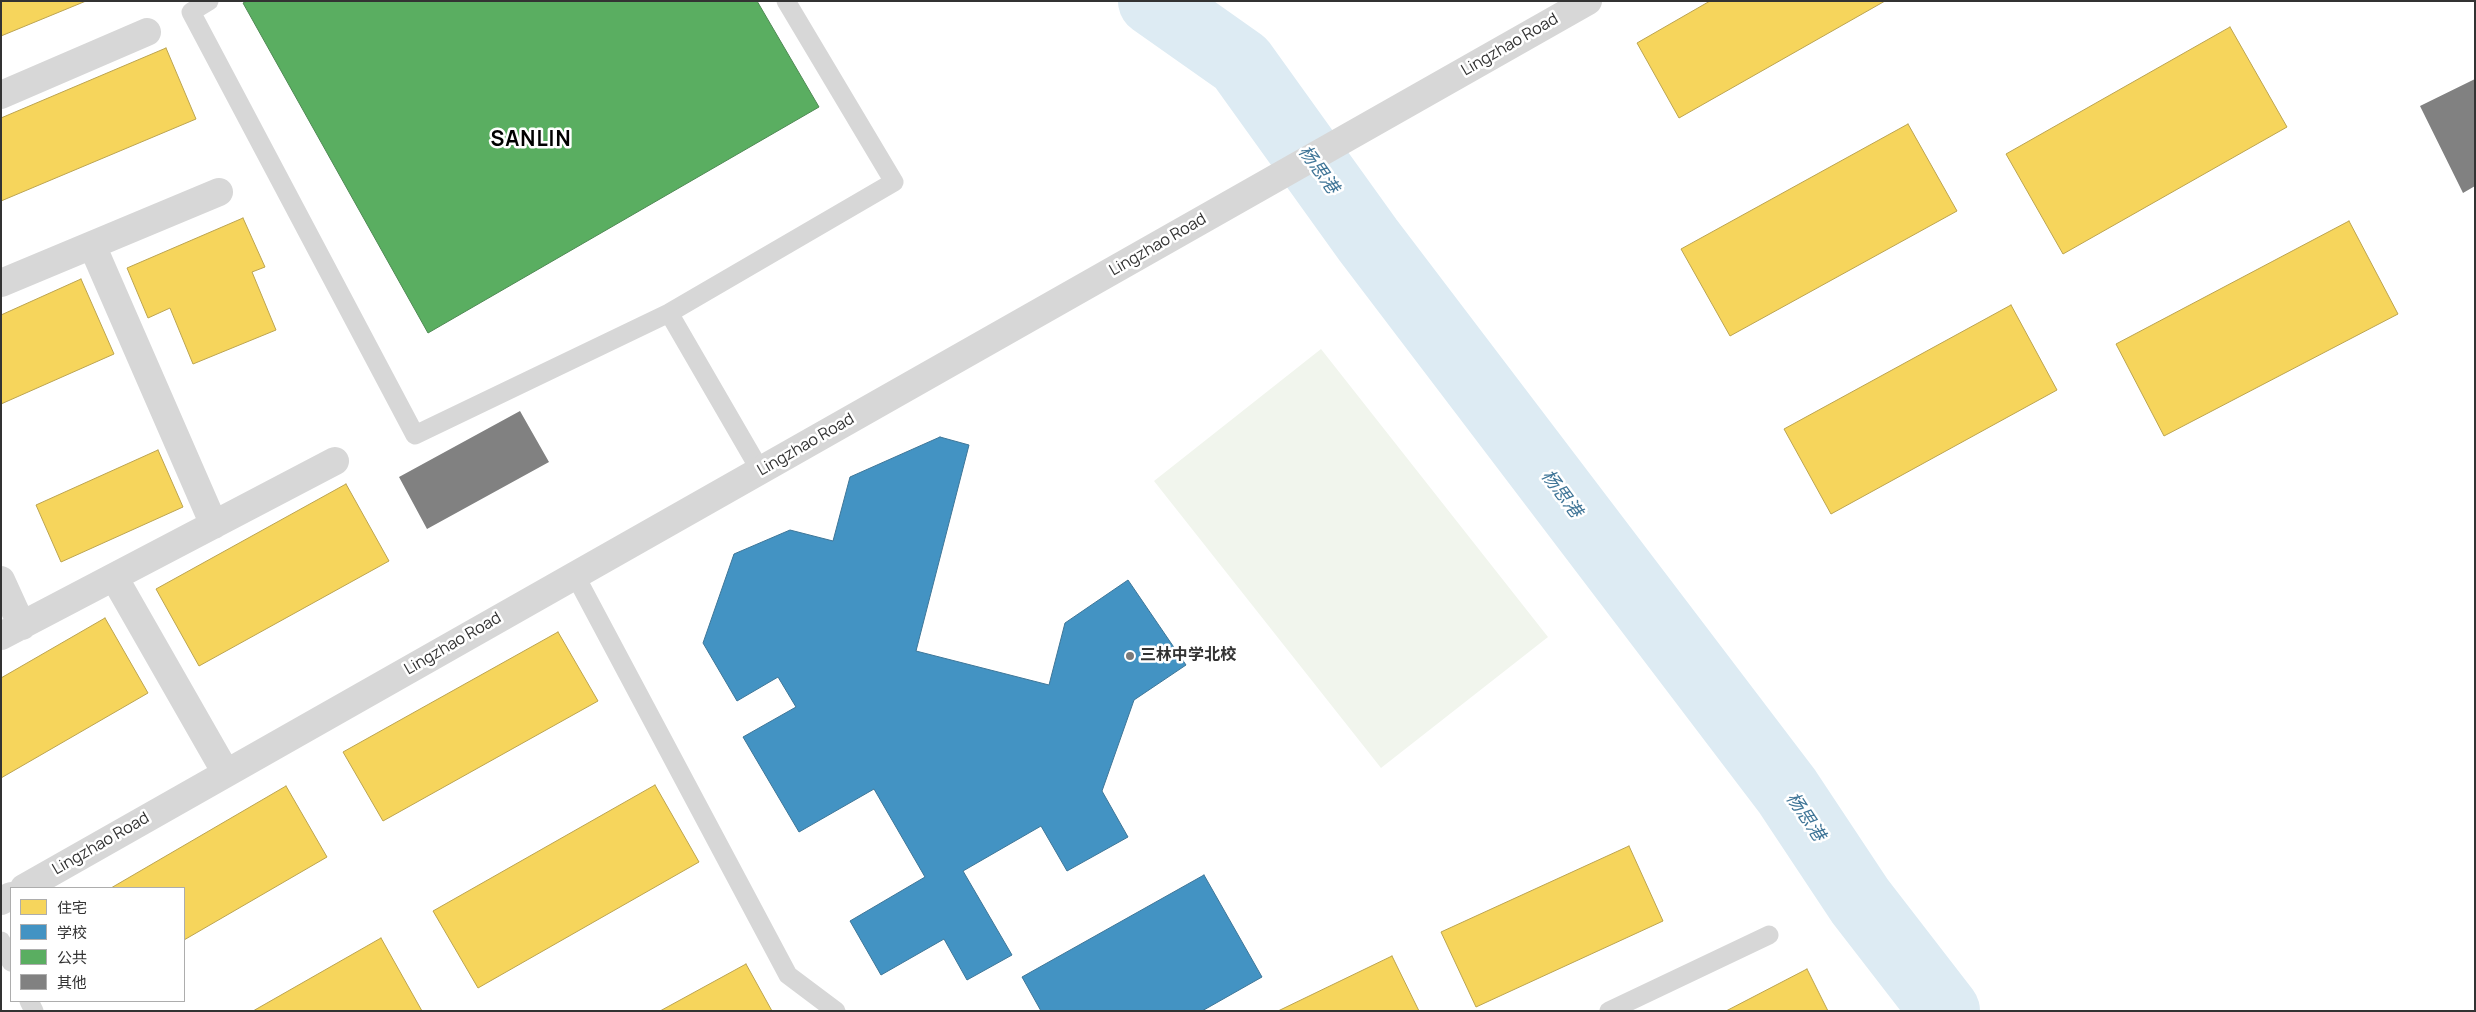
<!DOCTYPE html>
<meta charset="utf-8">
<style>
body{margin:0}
#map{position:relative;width:2476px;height:1012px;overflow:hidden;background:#fff;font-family:Manrope,"Noto Sans SC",sans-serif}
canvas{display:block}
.frame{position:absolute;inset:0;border:2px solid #333;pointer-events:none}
.legend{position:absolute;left:10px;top:887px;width:175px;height:115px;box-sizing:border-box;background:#fff;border:1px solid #adadad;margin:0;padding:6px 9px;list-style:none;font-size:15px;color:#333}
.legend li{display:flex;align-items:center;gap:10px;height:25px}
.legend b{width:25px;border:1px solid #adadad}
</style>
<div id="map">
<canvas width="2476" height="1012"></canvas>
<div class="frame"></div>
<ul class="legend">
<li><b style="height:14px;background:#f6d55c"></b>住宅</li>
<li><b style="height:14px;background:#4393c3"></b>学校</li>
<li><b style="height:14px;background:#5aae61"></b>公共</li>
<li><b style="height:14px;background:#818181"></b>其他</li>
</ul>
</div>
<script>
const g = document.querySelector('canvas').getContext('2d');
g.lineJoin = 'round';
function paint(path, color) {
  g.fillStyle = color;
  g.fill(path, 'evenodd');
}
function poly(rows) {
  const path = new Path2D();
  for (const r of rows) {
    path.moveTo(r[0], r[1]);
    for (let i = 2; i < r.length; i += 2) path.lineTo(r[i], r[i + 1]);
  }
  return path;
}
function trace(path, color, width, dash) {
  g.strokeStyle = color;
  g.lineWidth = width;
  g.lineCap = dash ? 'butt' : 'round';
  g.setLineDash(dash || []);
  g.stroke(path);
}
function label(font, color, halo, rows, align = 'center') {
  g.font = font + ' Manrope,"Noto Sans SC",sans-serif';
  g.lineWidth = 5;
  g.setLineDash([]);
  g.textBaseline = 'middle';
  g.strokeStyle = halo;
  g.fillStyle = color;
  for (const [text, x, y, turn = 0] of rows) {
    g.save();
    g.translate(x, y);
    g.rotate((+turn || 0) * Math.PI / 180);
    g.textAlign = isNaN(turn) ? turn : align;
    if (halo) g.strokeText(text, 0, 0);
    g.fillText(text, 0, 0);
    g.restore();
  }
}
paint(poly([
 [1321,349,1548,637,1381,768,1154,481]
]), '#f1f5ed');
const homes = poly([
 [1,1,86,1,1,36,1,1],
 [1710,1,1885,1,1679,118,1637,43,1710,1],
 [2230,27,2287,127,2063,254,2006,154,2230,27],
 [166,48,196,119,1,201,1,118,166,48],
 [1908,124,1957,211,1730,336,1681,249,1908,124],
 [243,218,265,267,252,272,276,330,193,364,170,308,148,318,127,268,243,218],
 [2349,221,2398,314,2164,436,2116,344,2349,221],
 [81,279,114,354,1,404,1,315,81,279],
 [2011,305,2057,390,1831,514,1784,429,2011,305],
 [158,450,183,507,61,562,36,505,158,450],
 [346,484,389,561,199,666,156,589,346,484],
 [105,618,148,693,1,778,1,678,105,618],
 [558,632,598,701,383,821,343,752,558,632],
 [655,785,699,862,478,988,433,911,655,785],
 [286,786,327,857,184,940,184,888,111,888,286,786],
 [1629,846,1663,921,1476,1007,1441,932,1629,846],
 [381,938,422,1011,253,1011,381,938],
 [1392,956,1419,1011,1278,1011,1392,956],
 [746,964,772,1011,660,1011,746,964],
 [1807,969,1828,1011,1726,1011,1807,969]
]);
paint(homes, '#f6d55c');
trace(homes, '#bca450', 1);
const schools = poly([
 [940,437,969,445,916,651,1049,685,1065,623,1128,580,1186,665,1134,700,1102,791,1128,837,1067,871,1041,826,963,871,1012,955,967,980,944,939,881,975,850,921,925,877,874,789,799,832,743,737,796,707,778,677,737,701,703,643,734,554,790,530,833,541,850,477,940,437],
 [1204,875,1262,977,1202,1011,1041,1011,1022,977,1204,875]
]);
paint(schools, '#4393c3');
trace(schools, '#3e7698', 1);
const public = poly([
 [247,1,757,1,819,107,428,333,243,3,247,1]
]);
paint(public, '#5aae61');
trace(public, '#4e8953', 1);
trace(poly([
 [1153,1,1241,63,1368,240,1787,791,1860,901,1945,1011]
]), '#ddebf3', 70);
paint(poly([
 [2475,79,2475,186,2463,193,2420,106],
 [520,411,549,462,427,529,399,477]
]), '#818181');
trace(poly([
 [209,1,191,12,415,435,669,313,894,182,786,1],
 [669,313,760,470],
 [575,575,788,975,836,1011],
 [1,941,11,962],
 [29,1001,34,1011],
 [1609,1011,1769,935]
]), '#d7d7d7', 19);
trace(poly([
 [1,95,147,32],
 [92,245,214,525],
 [1,283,219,192],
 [114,577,226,773],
 [1,580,22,626],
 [1,636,335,461],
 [24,888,1588,1],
 [1,901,11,896]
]), '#d7d7d7', 28);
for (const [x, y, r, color] of [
 [1130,656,5,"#7a7a7a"]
]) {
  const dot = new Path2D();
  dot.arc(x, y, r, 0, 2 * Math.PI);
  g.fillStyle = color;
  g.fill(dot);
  trace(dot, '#fff', 2);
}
label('16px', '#333', '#fff', [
 ["Lingzhao Road",1510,45,-30],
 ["Lingzhao Road",1158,245,-30],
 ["Lingzhao Road",806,445,-30],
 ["Lingzhao Road",453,644,-30],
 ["Lingzhao Road",101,844,-30]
]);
label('bold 16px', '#333', '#fff', [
 ["三林中学北校",1140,656]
], 'left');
label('italic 18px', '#3f7597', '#fff', [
 ["杨思港",1318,170,54],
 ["杨思港",1561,494,53],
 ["杨思港",1805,817,56]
]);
g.letterSpacing = '1px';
label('bold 21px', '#000', '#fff', [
 ["SANLIN",531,140]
]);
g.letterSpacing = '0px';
</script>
